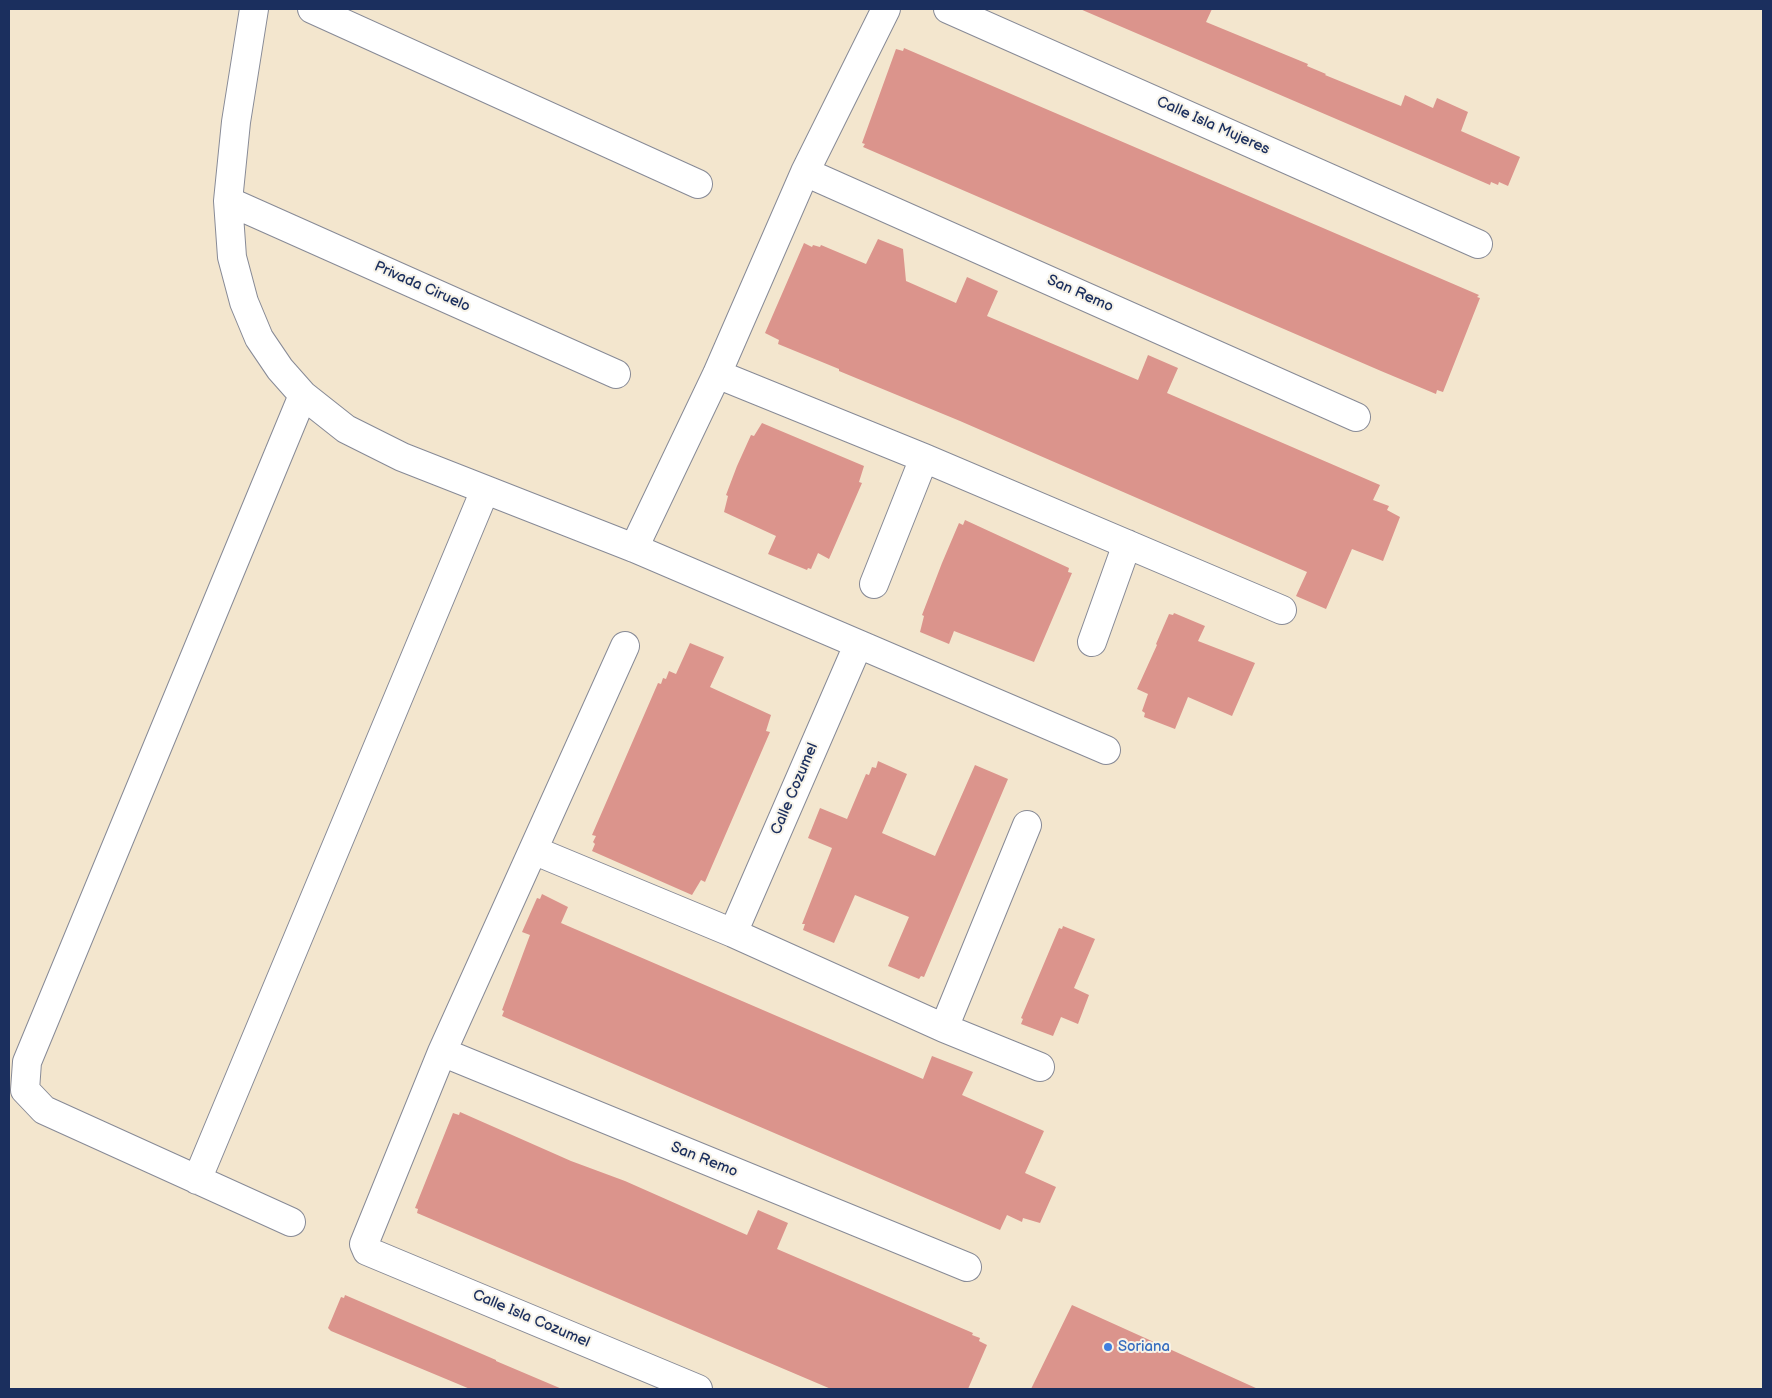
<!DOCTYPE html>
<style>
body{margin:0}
#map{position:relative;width:1772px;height:1398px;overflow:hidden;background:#f3e6ce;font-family:"Balsamiq Sans",sans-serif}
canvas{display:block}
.frame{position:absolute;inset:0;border:10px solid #1b2f5e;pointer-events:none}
</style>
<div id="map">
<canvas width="1772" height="1398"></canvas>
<div class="frame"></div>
</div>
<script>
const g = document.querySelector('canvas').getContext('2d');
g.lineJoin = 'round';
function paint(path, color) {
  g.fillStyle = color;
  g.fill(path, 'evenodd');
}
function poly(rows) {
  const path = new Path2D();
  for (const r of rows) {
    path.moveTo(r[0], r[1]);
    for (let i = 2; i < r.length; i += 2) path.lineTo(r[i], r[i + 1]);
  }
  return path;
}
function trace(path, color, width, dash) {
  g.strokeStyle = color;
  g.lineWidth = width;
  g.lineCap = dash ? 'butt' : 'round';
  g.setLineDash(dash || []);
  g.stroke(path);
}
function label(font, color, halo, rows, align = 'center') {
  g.font = font + ' "Balsamiq Sans",sans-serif';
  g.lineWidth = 4;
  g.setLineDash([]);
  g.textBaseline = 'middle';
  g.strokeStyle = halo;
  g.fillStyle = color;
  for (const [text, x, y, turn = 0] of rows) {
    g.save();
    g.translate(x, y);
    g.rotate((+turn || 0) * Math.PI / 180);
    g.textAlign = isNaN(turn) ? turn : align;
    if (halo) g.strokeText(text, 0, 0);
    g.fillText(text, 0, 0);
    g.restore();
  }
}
paint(poly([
 [1080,9,1212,9,1206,22,1308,64,1307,66,1326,74,1325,75,1369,93,1401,106,1405,95,1433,108,1437,98,1468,112,1461,131,1520,157,1508,186,1499,182,1498,185,1491,182,1490,185],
 [904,48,1479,295,1477,297,1480,298,1443,392,1437,390,1436,394,1381,371,863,147,865,144,862,143,896,49,903,51],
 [878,239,903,249,906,281,956,303,967,277,998,291,987,316,1138,380,1148,355,1178,368,1167,393,1380,485,1373,500,1389,506,1387,510,1400,517,1383,561,1352,549,1326,609,1296,596,1307,572,960,421,839,371,839,369,778,344,779,340,765,333,804,243,812,247,813,245,820,247,821,245,866,264],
 [762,423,864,466,859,482,862,483,829,559,818,553,811,569,808,568,807,570,768,554,776,536,724,512,728,496,726,495,737,466,751,435,754,436],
 [965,520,1069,568,1068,572,1072,573,1034,662,954,631,949,644,920,632,924,616,922,615,942,563,959,523,963,525],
 [1174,613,1205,626,1198,641,1255,663,1232,716,1188,697,1175,729,1144,717,1145,713,1142,711,1148,694,1137,689,1157,645,1156,644,1169,614,1173,615],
 [690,643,724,657,710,687,771,715,766,731,770,732,705,882,701,880,692,895,592,851,595,844,593,842,596,836,592,835,658,683,661,684,663,678,666,679,669,671,676,674],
 [878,761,907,774,882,833,935,856,975,765,1008,779,924,977,921,976,919,979,888,966,909,917,855,895,834,943,803,930,805,924,802,924,832,848,808,838,820,808,847,819,866,774,869,775,872,767,876,768],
 [542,894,568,907,561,923,923,1079,932,1056,973,1072,962,1095,1044,1131,1025,1173,1056,1187,1040,1223,1023,1218,1022,1222,1007,1215,1000,1230,502,1016,504,1011,502,1010,530,935,522,932,537,898,540,899],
 [1063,926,1095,939,1074,988,1089,995,1078,1024,1061,1017,1053,1036,1021,1024,1023,1019,1021,1018,1059,928,1062,929],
 [460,1112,571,1161,625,1181,747,1235,758,1210,788,1223,777,1249,973,1333,972,1335,980,1338,979,1341,987,1345,968,1389,831,1389,417,1213,418,1209,415,1208,453,1113,459,1115],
 [345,1295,496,1360,496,1361,562,1389,470,1389,331,1331,328,1328,341,1297,344,1298],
 [1072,1305,1258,1389,1031,1389]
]), '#db948c');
const street = poly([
 [254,9,236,122,228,201,232,257,244,302,259,338,280,369,303,395,346,429,402,457,634,548,1106,750],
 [312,9,698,184],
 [948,9,1478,244],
 [805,172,1356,417],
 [228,201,616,374],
 [717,374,924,458,1282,610],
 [634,548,717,374,805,172,886,9],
 [874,584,924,458],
 [1092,642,1127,544],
 [625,646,442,1052,364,1244,367,1251,698,1389],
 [533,850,733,933,944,1028,1040,1067],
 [733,933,858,645],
 [944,1028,1027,825],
 [442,1052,967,1267],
 [197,1180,485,490],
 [291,1222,44,1110,25,1090,27,1062,303,395]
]);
trace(street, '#878a96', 30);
trace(street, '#fff', 28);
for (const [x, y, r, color] of [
 [1108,1347,5,"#3f7fe0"]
]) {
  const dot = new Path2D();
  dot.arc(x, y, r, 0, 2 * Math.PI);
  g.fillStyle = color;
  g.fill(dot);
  trace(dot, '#f7f3e8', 2);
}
label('15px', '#1b2f5e', '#f7f3e8', [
 ["Calle Isla Mujeres",1213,126,24],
 ["Privada Ciruelo",422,287,24],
 ["San Remo",1080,294,24],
 ["Calle Cozumel",795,789,-67],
 ["San Remo",704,1160,22],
 ["Calle Isla Cozumel",531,1319,23]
]);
label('15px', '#366cbe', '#f7f3e8', [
 ["Soriana",1118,1347]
], 'left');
</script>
